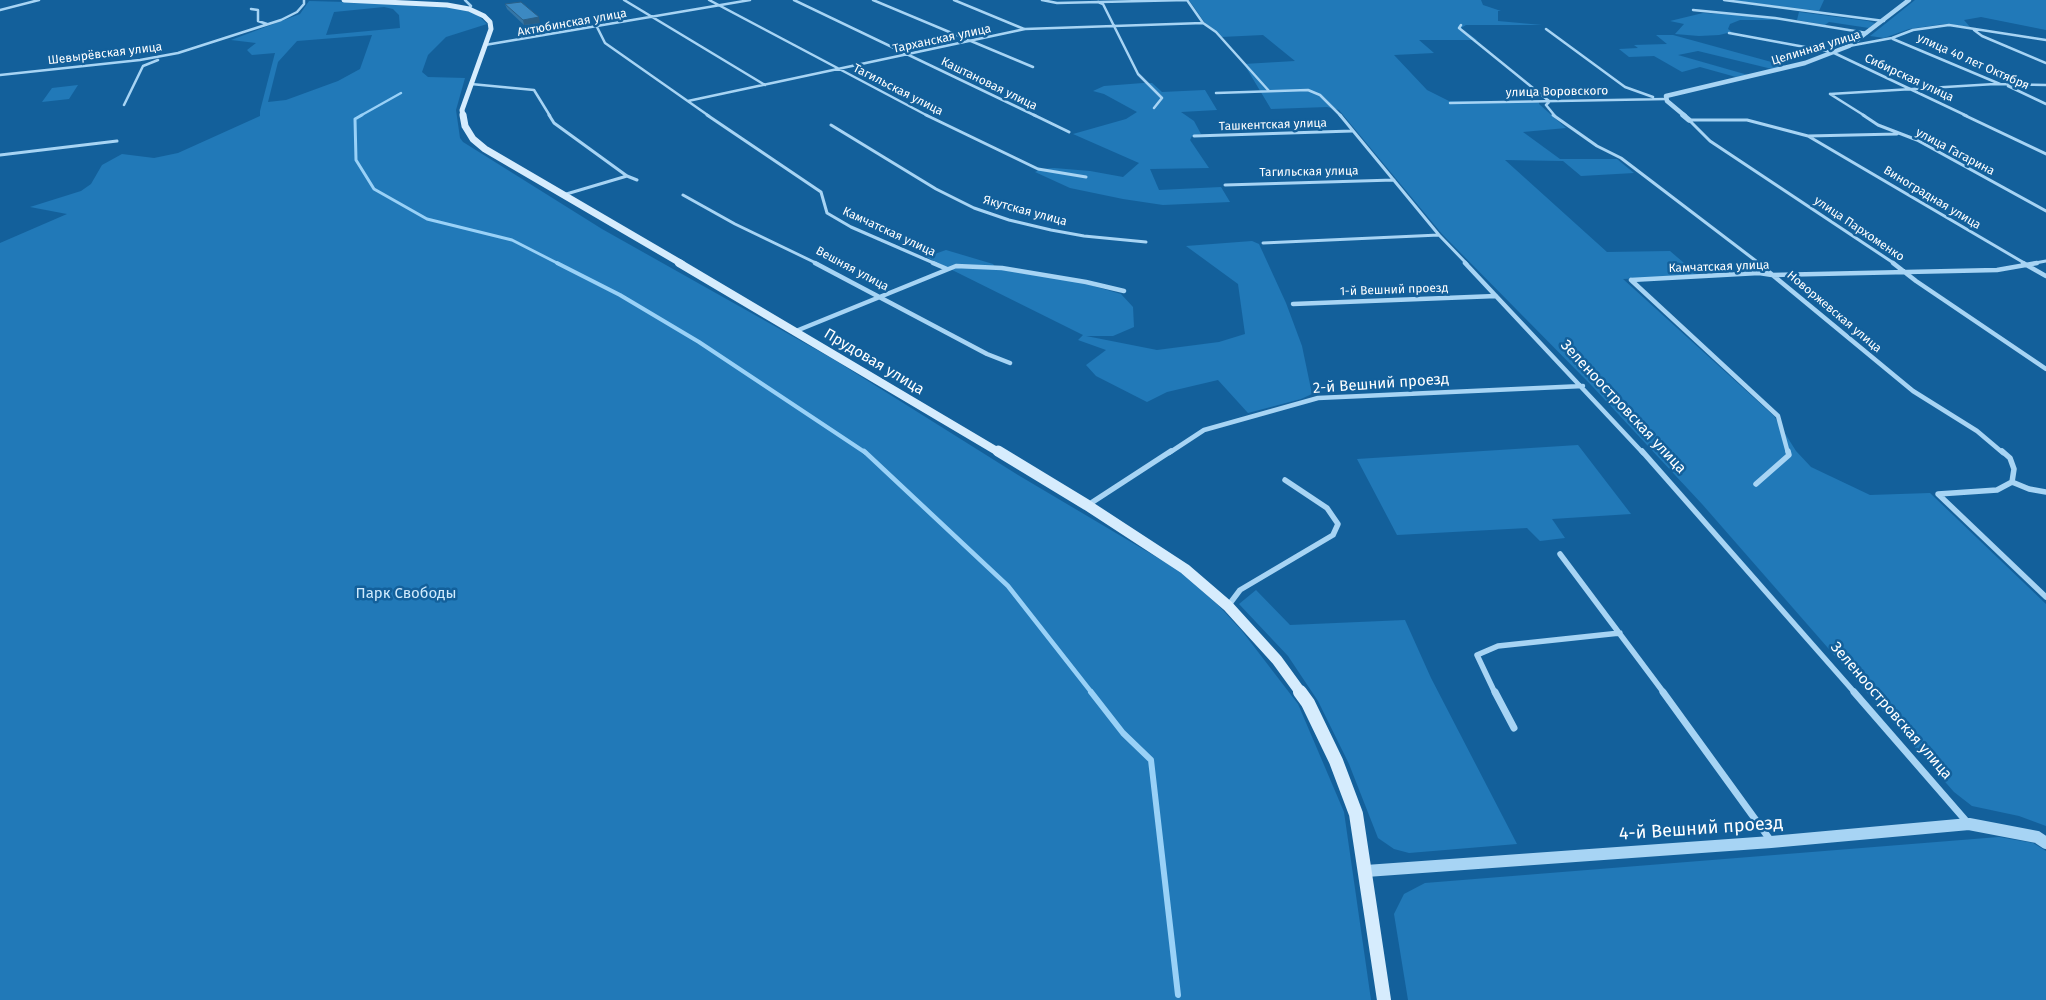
<!DOCTYPE html>
<meta charset="utf-8">
<style>
body{margin:0}
canvas{display:block;background:#13609b}
</style>
<canvas width="2046" height="1000"></canvas>
<script>
const g = document.querySelector('canvas').getContext('2d');
g.lineJoin = 'round';
function paint(path, color) {
  g.fillStyle = color;
  g.fill(path, 'evenodd');
}
function poly(rows) {
  const path = new Path2D();
  for (const r of rows) {
    path.moveTo(r[0], r[1]);
    for (let i = 2; i < r.length; i += 2) path.lineTo(r[i], r[i + 1]);
  }
  return path;
}
function trace(path, color, width, dash) {
  g.strokeStyle = color;
  g.lineWidth = width;
  g.lineCap = dash ? 'butt' : 'round';
  g.setLineDash(dash || []);
  g.stroke(path);
}
function label(font, color, halo, rows, align = 'center') {
  g.font = font + ' "Fira Sans",sans-serif';
  g.lineWidth = 5;
  g.setLineDash([]);
  g.textBaseline = 'middle';
  g.strokeStyle = halo;
  g.fillStyle = color;
  for (const [text, x, y, turn = 0] of rows) {
    g.save();
    g.translate(x, y);
    g.rotate((+turn || 0) * Math.PI / 180);
    g.textAlign = isNaN(turn) ? turn : align;
    if (halo) g.strokeText(text, 0, 0);
    g.fillText(text, 0, 0);
    g.restore();
  }
}
paint(poly([
 [1189,0,1481,0,1483,5,1501,11,1498,11,1498,21,1542,25,1466,25,1461,28,1477,40,1419,40,1434,53,1394,55,1427,90,1449,101,1539,101,1539,104,1566,128,1523,132,1560,159,1617,159,1634,173,1581,176,1563,161,1505,160,1607,252,1670,251,1698,275,1623,279,1774,416,1796,451,1811,467,1870,495,1930,493,2046,604,2046,826,2019,816,1972,806,1954,792,1702,504,1592,386,1442,234,1339,110,1327,107,1271,109,1244,64,1295,61,1263,35,1221,37,1205,23],
 [1729,0,1824,0,1819,11],
 [1915,0,2046,0,2046,30,1981,17,1964,20,1970,27,1944,24,1909,29,1884,38,1870,36],
 [309,1,420,4,458,8,477,14,487,24,446,37,428,55,422,72,428,77,465,78,456,110,460,138,463,142,602,229,833,359,1018,475,1180,571,1219,606,1242,631,1298,704,1344,812,1371,1000,0,1000,0,243,67,214,30,207,81,191,91,184,102,165,122,154,154,158,178,153,260,116,260,111,275,53,252,55,247,50,256,43,231,40,300,14],
 [384,7,393,9,399,15,400,28,326,35,334,12],
 [372,35,360,69,338,81,286,100,268,102,278,62,297,41],
 [1799,12,1868,21,1875,23,1869,28,1829,22,1825,25,1797,20],
 [1703,13,1755,16,1781,20,1740,20,1730,24,1728,29,1732,32,1719,35,1699,36,1675,34,1684,24,1670,21],
 [1656,35,1673,35,1786,66,1772,69,1698,51,1678,55,1748,75,1736,77,1700,67,1682,72,1654,56,1629,57,1619,49,1638,48,1634,45,1667,44],
 [1143,83,1152,83,1162,92,1205,90,1217,110,1181,112,1194,121,1201,134,1192,136,1190,140,1209,168,1150,169,1159,190,1221,187,1230,202,1163,205,1123,199,1070,188,1035,172,1041,169,1054,168,1090,171,1123,177,1139,163,1073,134,1126,119,1137,112,1104,94,1093,91,1104,86],
 [78,85,69,99,42,102,52,88],
 [1252,241,1259,244,1286,303,1302,346,1312,394,1301,399,1248,413,1218,380,1167,392,1147,402,1096,376,1086,365,1106,350,1078,340,1083,335,926,257,946,250,993,264,997,269,1083,283,1121,294,1133,307,1134,327,1113,336,1086,336,1157,350,1219,342,1245,334,1238,284,1186,246],
 [1578,445,1631,514,1552,519,1565,538,1540,541,1527,528,1397,535,1357,459],
 [1256,590,1290,625,1405,620,1431,678,1517,844,1409,853,1394,849,1378,838,1349,764,1318,701,1288,656,1239,604],
 [1999,837,2033,843,2046,851,2046,1000,1408,1000,1394,914,1404,894,1425,883]
]), '#2179b8');
trace(poly([
 [360,116,401,93]
]), '#99d1f7', 2.5);
trace(poly([
 [362,115,355,119,356,160,374,189,427,219,512,240,559,264]
]), '#99d1f7', 3);
trace(poly([
 [557,263,620,295,699,342,866,453]
]), '#99d1f7', 4);
trace(poly([
 [864,451,1008,586,1092,693]
]), '#99d1f7', 4.5);
trace(poly([
 [1091,692,1123,733,1151,760,1178,995]
]), '#99d1f7', 6);
trace(poly([
 [465,0,471,6,469,9],
 [624,0,765,85],
 [709,0,928,116],
 [794,0,1036,116],
 [873,0,1033,67],
 [954,0,1024,29],
 [1042,0,1057,3,1187,0,1203,23,1216,32,1269,91],
 [1724,0,1884,21],
 [1098,2,1103,4,1138,74,1162,98,1154,108],
 [251,9,258,10,258,21,267,24],
 [0,10,39,0],
 [1693,10,1775,18,1867,33],
 [1461,25,1459,28,1549,101],
 [597,27,605,43,709,116],
 [1546,29,1625,87,1653,97],
 [1974,30,1982,36,2046,63],
 [1729,33,1832,52,1967,116],
 [1893,39,2000,84],
 [485,45,750,0],
 [1849,46,1892,38,1913,30,1949,25,2046,40],
 [0,75,140,60,178,53,281,20,297,12,304,4,304,0],
 [471,84,534,90,550,116],
 [2008,86,2046,104],
 [1216,93,1308,90,1320,95,1341,116],
 [1830,94,1865,116],
 [1830,94,1995,84,2046,85],
 [688,101,1025,29,1203,23],
 [1549,102,1546,105,1555,116],
 [1450,103,1666,99],
 [124,105,143,66,158,60]
]), '#a7d4f4', 2.5);
trace(poly([
 [549,115,554,123,627,176,637,180],
 [707,115,821,192,827,213,851,227,936,264],
 [926,115,1038,169,1086,177],
 [1034,115,1069,132],
 [1340,115,1439,235,1467,264],
 [1553,115,1597,146,1621,158,1760,264],
 [1863,115,1878,125,1917,140,2046,211],
 [1964,115,2046,154],
 [1689,120,1710,141,1895,264],
 [1689,120,1747,120,1808,136,1897,134],
 [831,125,936,189,974,208,1009,220,1051,230,1084,236,1146,242],
 [1194,136,1352,131],
 [1808,136,2026,264],
 [0,155,117,141],
 [1225,185,1394,180],
 [563,195,627,176],
 [683,195,735,224,818,264],
 [1263,243,1439,235],
 [2030,264,2046,261]
]), '#a7d4f4', 3);
trace(poly([
 [815,263,987,354,1010,363],
 [933,263,947,269],
 [1465,263,1643,453],
 [1758,263,1913,391,1977,431,2003,453],
 [1893,263,1916,281,2046,369],
 [2023,263,2046,276],
 [1631,280,1759,273,1772,275,1997,270,2037,263],
 [1631,280,1778,416,1788,453],
 [1293,304,1496,296],
 [796,331,956,266,1002,268,1086,282,1124,291],
 [1169,453,1204,430,1318,398,1583,386]
]), '#a7d4f4', 4.5);
trace(poly([
 [1642,451,1855,693],
 [2002,451,2010,458,2014,469,2012,482,1997,490,1938,494,2046,597],
 [2012,482,2029,489,2046,492],
 [1756,484,1789,455,1788,451],
 [1088,505,1171,451],
 [1560,554,1664,693],
 [1228,606,1240,590,1333,535,1338,524,1327,508,1285,480],
 [1495,693,1477,655,1498,646,1620,633]
]), '#a7d4f4', 5.5);
trace(poly([
 [1495,692,1514,728],
 [1663,692,1771,841],
 [1854,692,1967,822]
]), '#a7d4f4', 7);
trace(poly([
 [1685,116,1667,101,1666,96,1805,63,1849,46,1909,0]
]), '#a7d4f4', 4.5);
trace(poly([
 [1683,115,1689,120]
]), '#a7d4f4', 5.5);
trace(poly([
 [1366,871,1771,842,1969,824,2037,837,2046,843]
]), '#a7d4f4', 12);
trace(poly([
 [344,0,447,5,469,9,484,16,490,22,491,29,462,110,463,116]
]), '#d6ecfd', 5);
trace(poly([
 [463,115,465,126,473,139,485,149,682,264]
]), '#d6ecfd', 7);
trace(poly([
 [679,263,1000,453]
]), '#d6ecfd', 8);
trace(poly([
 [998,451,1087,505,1185,569,1228,606,1277,660,1301,693]
]), '#d6ecfd', 11);
trace(poly([
 [1300,692,1308,703,1336,761,1356,814,1384,1000]
]), '#d6ecfd', 14);
paint(poly([
 [505,4,540,23,524,25,507,9]
]), '#3476a7');
paint(poly([
 [539,17,540,23,524,25,523,20]
]), '#2a6088');
const building = poly([
 [521,2,539,17,523,20,505,4,521,2]
]);
paint(building, '#3c89c2');
trace(building, '#2a6088', 1);
label('12px', '#fff', '#13609b', [
 ["Актюбинская улица",572,23,-10],
 ["Тарханская улица",942,39,-12],
 ["Целинная улица",1816,48,-17],
 ["Шевырёвская улица",105,54,-7],
 ["улица 40 лет Октября",1973,62,24],
 ["Сибирская улица",1909,78,25],
 ["Каштановая улица",989,84,26],
 ["Тагильская улица",898,90,27],
 ["улица Воровского",1557,92,-1],
 ["Ташкентская улица",1273,125,-2],
 ["улица Гагарина",1955,152,28],
 ["Тагильская улица",1309,172,-1],
 ["Виноградная улица",1932,198,31],
 ["Якутская улица",1025,211,15],
 ["улица Пархоменко",1859,229,34],
 ["Камчатская улица",889,232,25],
 ["Камчатская улица",1719,267,-2],
 ["Вешняя улица",852,269,28],
 ["1-й Вешний проезд",1394,290,-2],
 ["Новоржевская улица",1834,312,40]
]);
label('15px', '#fff', '#13609b', [
 ["Прудовая улица",874,362,31],
 ["2-й Вешний проезд",1381,384,-4],
 ["Зеленоостровская улица",1623,407,47],
 ["Зеленоостровская улица",1891,711,49]
]);
label('15px', '#cfeafd', '#13609b', [
 ["Парк Свободы",406,594]
]);
label('18px', '#fff', '#13609b', [
 ["4-й Вешний проезд",1701,829,-4]
]);
</script>
